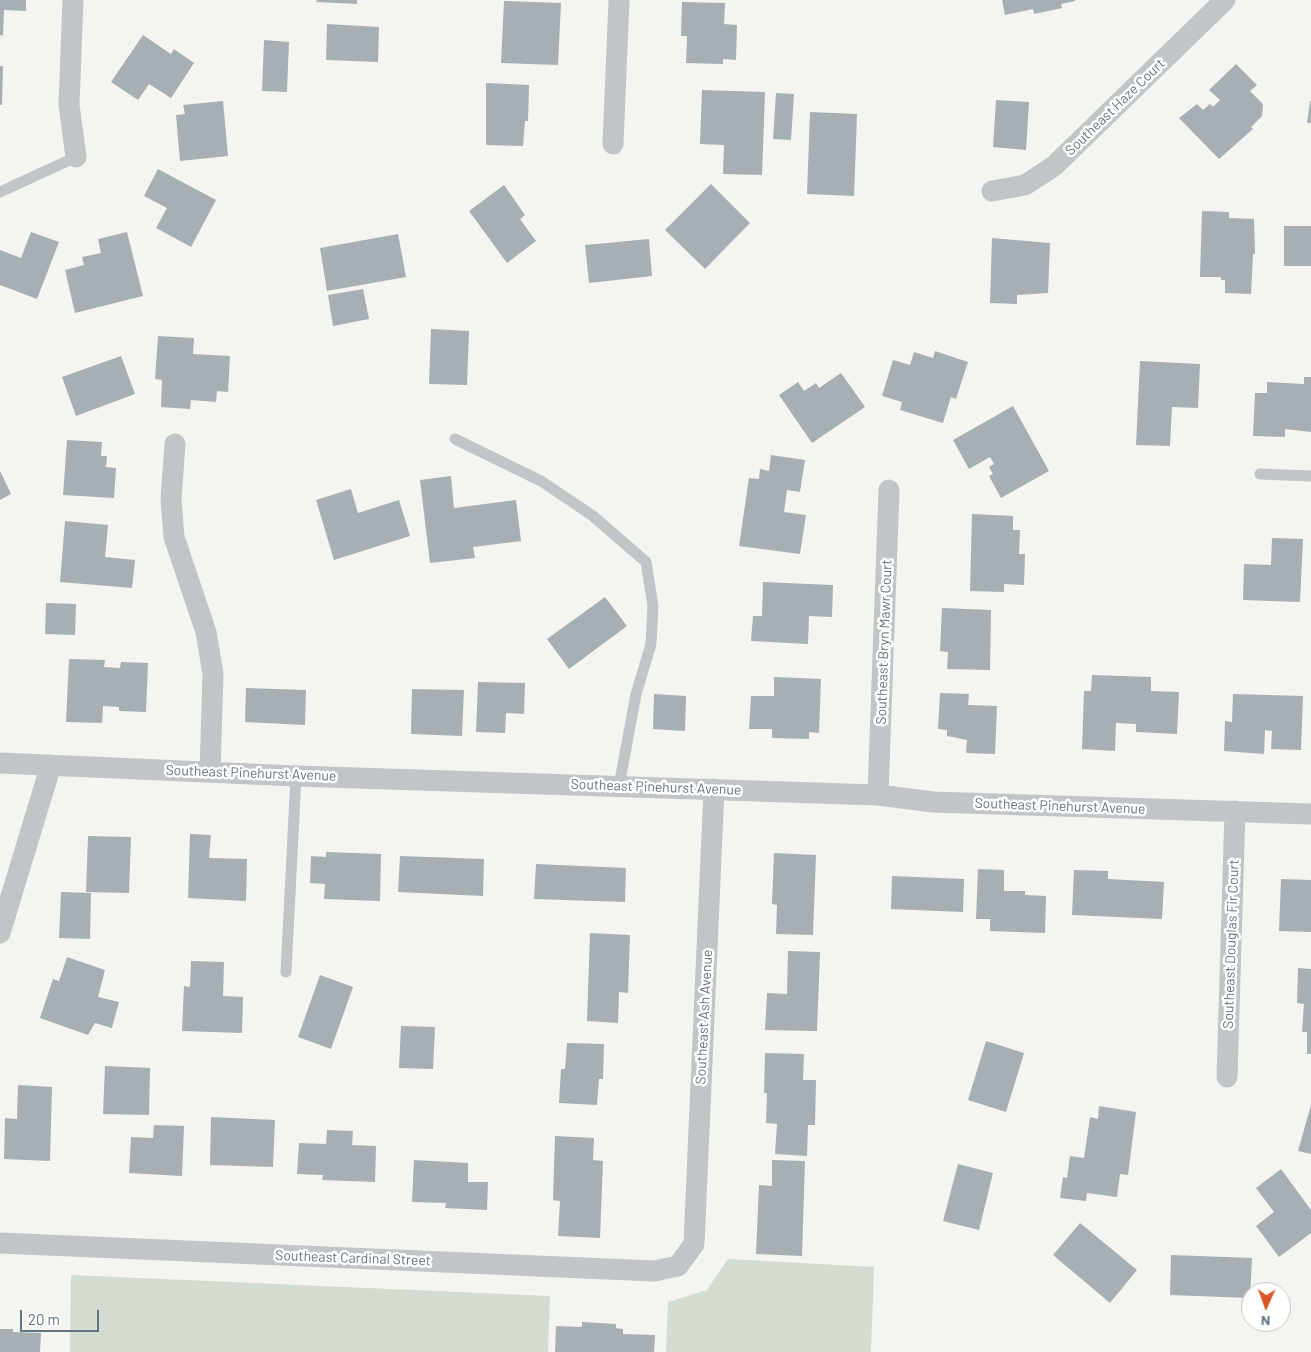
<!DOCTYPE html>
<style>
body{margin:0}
#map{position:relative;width:1311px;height:1352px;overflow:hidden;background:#f4f4f0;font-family:Barlow,sans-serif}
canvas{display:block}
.north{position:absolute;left:1241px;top:1282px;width:50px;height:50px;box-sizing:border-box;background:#fff;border:1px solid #c1c7cc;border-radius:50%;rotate:182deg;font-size:14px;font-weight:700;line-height:20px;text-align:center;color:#647380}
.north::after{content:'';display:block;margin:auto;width:18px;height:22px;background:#dd5627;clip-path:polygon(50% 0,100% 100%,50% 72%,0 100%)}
.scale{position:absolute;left:20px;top:1310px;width:79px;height:22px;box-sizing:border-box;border:2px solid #647380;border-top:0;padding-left:6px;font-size:15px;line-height:18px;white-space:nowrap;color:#647380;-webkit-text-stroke:4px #fff;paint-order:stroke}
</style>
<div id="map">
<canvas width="1311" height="1352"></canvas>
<div class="north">N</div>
<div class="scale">20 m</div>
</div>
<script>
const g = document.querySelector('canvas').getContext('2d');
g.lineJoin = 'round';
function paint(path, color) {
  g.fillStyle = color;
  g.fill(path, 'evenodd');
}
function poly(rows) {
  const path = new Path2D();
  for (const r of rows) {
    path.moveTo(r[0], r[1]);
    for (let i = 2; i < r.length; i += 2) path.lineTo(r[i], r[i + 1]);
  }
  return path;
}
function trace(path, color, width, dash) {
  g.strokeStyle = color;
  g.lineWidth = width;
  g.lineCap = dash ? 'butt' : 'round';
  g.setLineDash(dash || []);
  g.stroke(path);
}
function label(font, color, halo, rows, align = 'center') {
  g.font = font + ' Barlow,sans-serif';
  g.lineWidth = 5;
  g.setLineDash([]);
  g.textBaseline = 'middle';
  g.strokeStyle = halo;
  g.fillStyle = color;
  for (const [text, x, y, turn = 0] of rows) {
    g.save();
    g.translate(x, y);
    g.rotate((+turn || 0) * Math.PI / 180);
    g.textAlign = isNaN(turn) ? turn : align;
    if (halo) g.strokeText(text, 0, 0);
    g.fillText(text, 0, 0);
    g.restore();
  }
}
paint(poly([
 [728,1259,874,1267,871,1352,666,1352,668,1302,707,1290],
 [71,1275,550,1296,548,1352,70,1352]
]), '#d4dbd1');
paint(poly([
 [0,0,26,0,26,11,4,10,3,36,0,35],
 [317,0,357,0,357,4,316,2],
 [1002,0,1075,0,1075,1,1061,4,1062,8,1034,14,1033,9,1005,15],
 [504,1,561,3,558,65,501,63],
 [682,2,725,3,724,24,737,25,736,60,723,59,723,64,686,63,687,36,681,36],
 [327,24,379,27,378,62,326,60],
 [143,35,171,54,174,49,194,63,171,98,149,84,138,100,111,82],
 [264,40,289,42,287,92,262,91],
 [1236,64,1257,85,1250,91,1263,104,1262,116,1251,127,1253,129,1219,159,1179,118,1197,104,1203,110,1210,104,1213,107,1220,100,1209,90],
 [0,66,3,66,2,105,0,105],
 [486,83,529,85,528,121,525,121,523,146,486,145],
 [702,90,765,92,762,175,723,174,724,145,700,144],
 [776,93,794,94,791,140,773,139],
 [996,100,1029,102,1026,150,993,147],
 [223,101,228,156,180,161,176,115,185,114,183,105],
 [1310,101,1311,101,1311,123,1307,123],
 [810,112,857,114,854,196,807,194],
 [158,169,216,200,191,247,156,228,167,208,144,196],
 [711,184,750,223,705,269,665,230],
 [504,185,525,215,520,219,536,241,507,263,469,211],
 [1202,211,1229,212,1229,218,1254,219,1255,254,1253,254,1251,294,1225,293,1225,280,1221,280,1221,277,1200,277],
 [1284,226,1311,226,1311,266,1284,266],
 [31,232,59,242,37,299,0,285,0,250,21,258],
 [127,232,143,296,75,313,65,270,84,265,82,257,101,253,98,239],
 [398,234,406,277,327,291,320,248],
 [992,238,1050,243,1048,293,1017,295,1017,304,990,303],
 [649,239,652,276,589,283,585,245],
 [363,289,369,319,333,326,328,295],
 [431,329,469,331,467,385,429,384],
 [158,336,194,338,193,354,230,356,228,392,217,391,216,402,191,400,190,409,161,407,162,380,155,379],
 [935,351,968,362,956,399,951,397,943,423,900,410,902,402,882,396,893,360,910,365,914,352,933,358],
 [121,356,135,394,76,416,62,377],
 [1140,361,1200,364,1198,408,1172,407,1170,446,1136,445],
 [841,373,865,407,812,443,779,395,798,382,804,391,816,383,819,388],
 [1304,377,1311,377,1311,432,1285,429,1285,437,1253,436,1255,393,1267,393,1267,382,1304,384],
 [1013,406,1049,471,1001,498,989,476,993,474,989,467,994,464,990,457,969,469,953,440],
 [67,440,102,442,101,456,107,456,106,467,116,468,114,498,63,495],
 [771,455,805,460,800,492,787,490,784,512,806,515,800,554,739,546,749,478,759,479,760,469,769,471],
 [0,471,11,494,0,500],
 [451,476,454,508,516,500,521,541,473,547,475,558,430,563,420,480],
 [351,489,358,513,399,500,410,536,334,560,316,500],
 [972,514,1013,516,1013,530,1020,530,1019,554,1025,554,1024,585,1004,584,1004,592,970,591],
 [65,521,108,525,105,557,135,560,132,588,60,582],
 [1272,538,1303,539,1300,602,1243,600,1244,564,1271,565],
 [763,582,833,585,832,617,809,616,808,644,751,641,753,616,762,616],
 [605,597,627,626,569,669,547,639],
 [46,603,76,604,75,635,45,634],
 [942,608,991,610,990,670,947,669,948,652,940,651],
 [69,659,105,660,104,667,120,668,121,662,148,663,146,712,119,711,119,707,103,706,102,723,66,722],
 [1092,675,1151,677,1151,691,1179,692,1177,734,1136,732,1136,724,1116,723,1115,751,1082,749,1084,691,1091,691],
 [774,677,821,679,819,733,809,732,809,739,772,738,772,729,749,729,751,696,774,696],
 [478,682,525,683,524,714,506,713,505,733,476,732],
 [246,688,306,690,305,725,245,722],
 [412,689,464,690,462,736,411,734],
 [940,693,969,694,968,705,997,706,995,754,966,753,967,740,947,736,947,730,938,729],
 [654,694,686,696,685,731,653,729],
 [1233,694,1303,696,1301,750,1271,749,1272,731,1265,730,1264,754,1224,751,1225,721,1232,722],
 [190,834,211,835,209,858,247,859,246,901,188,898],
 [88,836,131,837,129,893,86,892],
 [326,852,381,854,380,901,324,899,325,884,310,883,311,856,326,857],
 [774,853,816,855,813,935,776,934,777,905,772,904],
 [400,856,484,859,483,896,398,892],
 [536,864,626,868,625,902,534,899],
 [978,869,1004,870,1004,891,1025,891,1025,895,1046,896,1045,933,990,931,990,919,976,919],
 [1074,870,1108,871,1108,879,1164,882,1162,919,1072,915],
 [892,876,964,879,963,912,891,909],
 [1281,879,1311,880,1311,932,1279,931],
 [61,892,91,893,90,939,59,938],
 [590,933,630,935,628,993,619,992,618,1023,587,1021],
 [788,951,820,952,817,1031,765,1030,767,993,787,994],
 [67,957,105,970,98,997,119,1002,112,1028,95,1023,88,1035,40,1018,53,979,59,981],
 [191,961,224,962,223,996,243,997,242,1033,182,1031,184,986,190,987],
 [1298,968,1311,969,1311,1054,1307,1054,1307,1032,1302,1032,1304,1004,1297,1003],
 [320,975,353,987,331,1049,298,1037],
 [401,1026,435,1027,433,1069,399,1068],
 [986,1041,1024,1053,1006,1112,968,1100],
 [567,1043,604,1044,603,1079,599,1079,597,1105,559,1103,561,1069,565,1069],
 [765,1053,804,1054,803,1080,816,1080,815,1125,808,1125,807,1156,775,1154,777,1124,766,1123,767,1093,764,1093],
 [105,1066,150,1068,149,1115,103,1114],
 [18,1085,52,1087,50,1161,4,1159,5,1118,17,1119],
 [1311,1105,1311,1154,1298,1151],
 [1099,1106,1136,1112,1128,1175,1120,1174,1117,1197,1087,1193,1086,1201,1060,1198,1063,1177,1067,1178,1070,1156,1084,1158,1090,1117,1098,1119],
 [211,1117,275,1120,273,1167,210,1165],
 [154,1125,184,1126,182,1176,129,1173,131,1137,153,1138],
 [327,1130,353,1131,352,1145,376,1146,375,1182,322,1180,323,1175,297,1174,299,1143,326,1144],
 [555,1136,594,1138,593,1160,603,1161,600,1238,558,1236,560,1201,553,1200],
 [414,1160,468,1163,468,1182,488,1182,487,1210,445,1208,446,1203,412,1202],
 [772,1160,805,1161,802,1256,756,1254,759,1185,772,1186],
 [958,1164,993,1173,979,1230,943,1221],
 [1281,1169,1311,1210,1311,1233,1279,1257,1256,1226,1274,1212,1256,1188],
 [1080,1223,1137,1270,1110,1303,1053,1255],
 [1171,1255,1252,1258,1250,1298,1170,1295],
 [582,1322,616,1324,616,1328,623,1329,623,1334,655,1335,654,1352,555,1352,556,1326,582,1327],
 [0,1329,13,1329,13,1332,41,1333,40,1352,0,1352]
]), '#a8afb4');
trace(poly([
 [0,192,76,157],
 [455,439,541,481,593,516,646,562,653,606,651,644,636,694,619,786],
 [1260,474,1311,476],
 [286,972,296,776]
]), '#c2c5c8', 11);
trace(poly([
 [73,0,69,105,76,157],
 [613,144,619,0],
 [992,191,1025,185,1054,166,1225,0],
 [175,444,171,499,174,537,206,632,213,674,210,772],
 [0,763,296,776,878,795,933,802,1311,814],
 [878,795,889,490],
 [0,933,51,765],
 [1227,1077,1235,811],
 [0,1243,654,1271,678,1266,694,1244,714,789]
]), '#c2c5c8', 21);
label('14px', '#647380', '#fff', [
 ["Southeast Haze Court",1115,107,-44],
 ["Southeast Bryn Mawr Court",884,642,-88],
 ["Southeast Pinehurst Avenue",251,773,2],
 ["Southeast Pinehurst Avenue",656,787,2],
 ["Southeast Pinehurst Avenue",1060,806,2],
 ["Southeast Douglas Fir Court",1231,944,-88],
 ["Southeast Ash Avenue",704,1017,-87],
 ["Southeast Cardinal Street",353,1258,2]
]);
</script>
